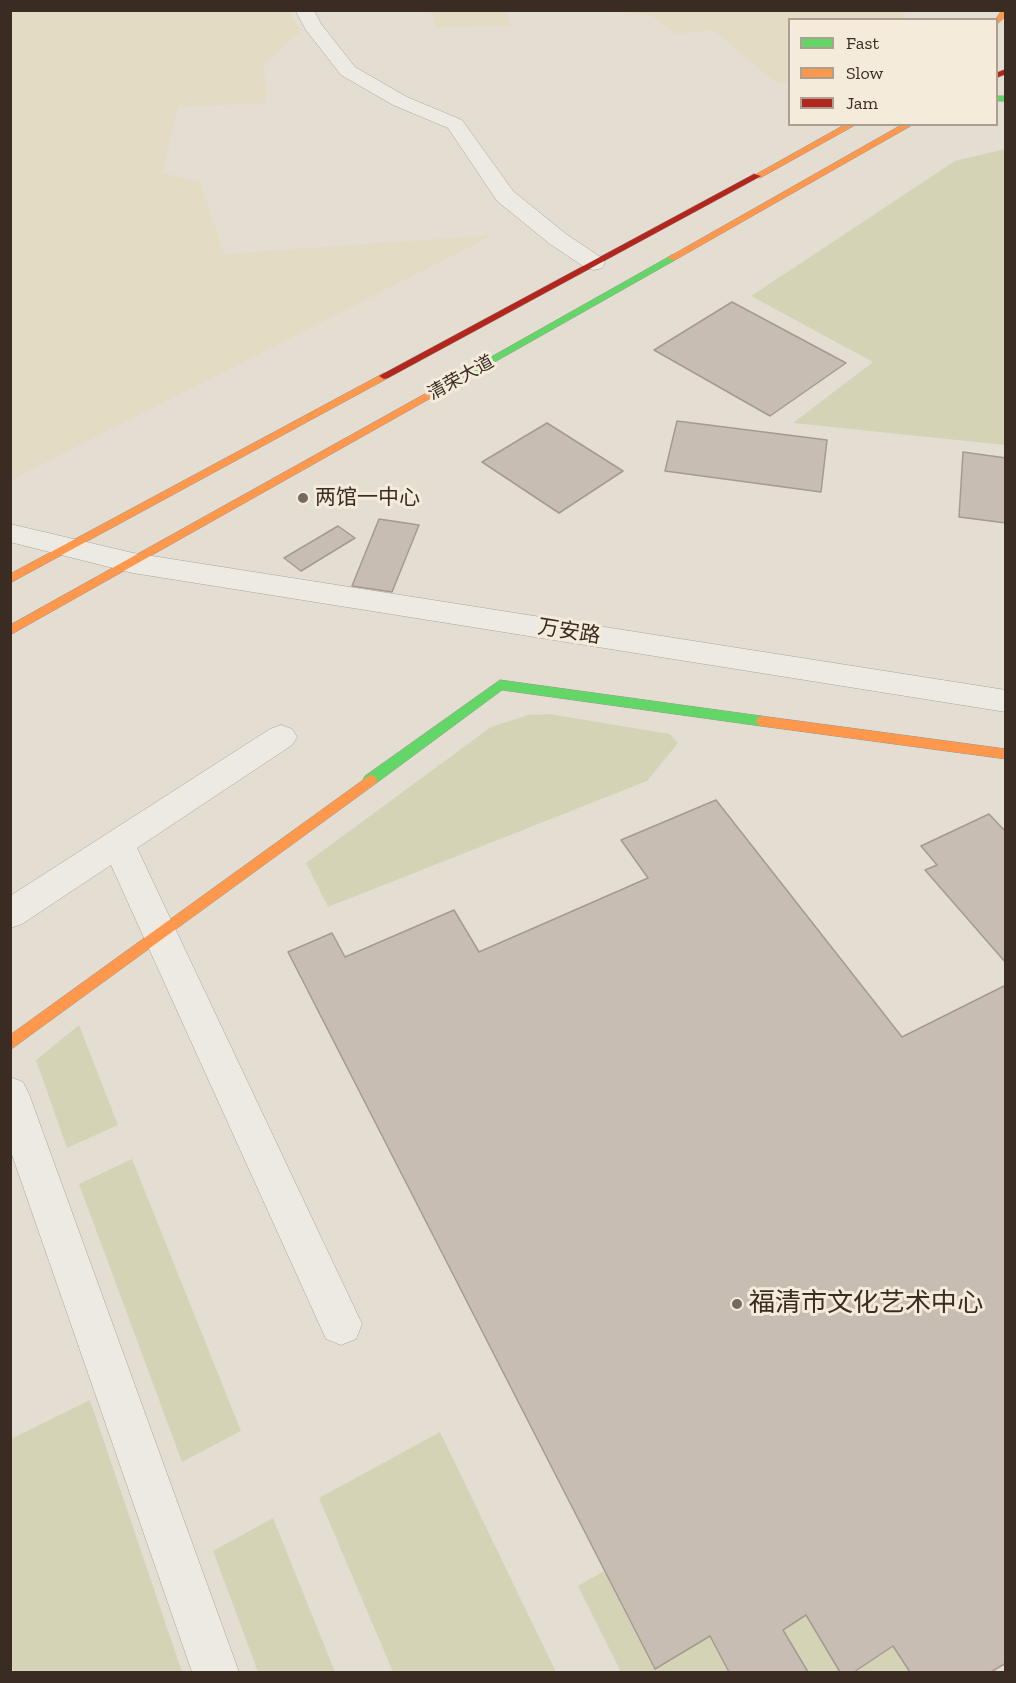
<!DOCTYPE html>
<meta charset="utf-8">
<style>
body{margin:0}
#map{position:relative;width:1016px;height:1683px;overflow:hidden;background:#e4ded2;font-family:"Zilla Slab",serif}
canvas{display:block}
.frame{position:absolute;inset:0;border:12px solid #3a2c22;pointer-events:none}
.legend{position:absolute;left:788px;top:18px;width:210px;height:108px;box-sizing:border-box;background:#f4ebda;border:2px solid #aa9f90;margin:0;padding:8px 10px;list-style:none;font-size:18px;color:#3a2c22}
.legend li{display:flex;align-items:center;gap:12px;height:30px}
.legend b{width:30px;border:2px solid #aa9f90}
</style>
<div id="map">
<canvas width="1016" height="1683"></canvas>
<div class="frame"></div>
<ul class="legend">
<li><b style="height:8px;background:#63d668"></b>Fast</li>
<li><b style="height:8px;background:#ff974d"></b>Slow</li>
<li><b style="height:8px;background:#b3261e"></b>Jam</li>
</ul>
</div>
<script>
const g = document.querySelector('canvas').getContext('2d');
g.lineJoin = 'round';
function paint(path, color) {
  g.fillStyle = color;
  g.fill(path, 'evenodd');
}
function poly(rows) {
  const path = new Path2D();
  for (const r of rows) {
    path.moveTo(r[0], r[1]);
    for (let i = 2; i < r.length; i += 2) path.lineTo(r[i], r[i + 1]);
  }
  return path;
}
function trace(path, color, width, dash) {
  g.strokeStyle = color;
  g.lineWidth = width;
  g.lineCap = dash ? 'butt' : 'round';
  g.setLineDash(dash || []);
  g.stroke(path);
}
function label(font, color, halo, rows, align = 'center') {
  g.font = font + ' "Zilla Slab","Noto Sans SC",serif';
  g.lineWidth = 6;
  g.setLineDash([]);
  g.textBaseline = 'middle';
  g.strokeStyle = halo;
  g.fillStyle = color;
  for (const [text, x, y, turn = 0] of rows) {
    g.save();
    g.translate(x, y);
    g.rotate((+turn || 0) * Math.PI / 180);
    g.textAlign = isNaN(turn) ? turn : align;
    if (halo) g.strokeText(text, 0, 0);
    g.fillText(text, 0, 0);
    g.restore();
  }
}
paint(poly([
 [11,10,290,11,300,32,264,64,267,103,178,107,163,173,200,182,224,254,493,235,11,480],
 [900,10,908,19,790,20,789,82,776,83,713,30,676,34,652,16,615,11],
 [431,11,508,11,510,26,436,27]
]), '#e3dbc4');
paint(poly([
 [1005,149,1005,445,793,423,873,362,751,296,955,161],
 [550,714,670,734,678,743,647,781,328,907,306,863,491,727,528,715],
 [79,1025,118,1125,67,1148,36,1060],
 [132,1159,241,1431,182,1462,79,1184],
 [90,1400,182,1672,14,1672,10,1660,11,1439],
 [440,1432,556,1672,393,1672,319,1498],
 [273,1518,335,1672,258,1672,213,1551],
 [604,1571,655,1669,710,1636,729,1672,621,1672,578,1586],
 [806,1615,840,1672,808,1672,783,1630],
 [893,1646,910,1672,854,1672]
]), '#d5d3b6');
const building = poly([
 [732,302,846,363,770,416,654,350,732,302],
 [677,421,827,440,821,492,665,471,677,421],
 [547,423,623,471,559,513,482,462,547,423],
 [963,452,1006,458,1006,523,959,517,963,452],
 [379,519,419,525,392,592,352,586,379,519],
 [338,526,355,538,301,571,284,558,338,526],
 [716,800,902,1037,1006,985,1006,1663,991,1672,910,1672,893,1646,854,1672,840,1672,806,1615,783,1630,808,1672,729,1672,710,1636,655,1669,288,952,332,933,345,957,454,910,479,952,648,878,621,840,716,800],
 [989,814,1006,832,1006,963,925,870,937,865,921,846,989,814]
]);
paint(building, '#c8bdb3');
trace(building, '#a59a91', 1.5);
const street = poly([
 [295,10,314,10,321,24,355,67,407,97,462,120,513,191,566,234,602,258,605,263,602,268,594,270,586,268,550,244,497,201,448,128,393,105,341,75,306,30,295,10],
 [10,524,133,553,1006,690,1006,712,133,573,10,542,10,524],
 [281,725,292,729,297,737,292,745,137,848,362,1324,356,1339,341,1345,326,1339,111,865,22,924,10,928,10,896,270,729,281,725],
 [10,1077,23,1082,29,1094,239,1672,192,1672,10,1149,10,1077]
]);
const fast = poly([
 [996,96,1006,96,1006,101,996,101,996,96],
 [672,255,677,258,675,260,461,381,453,381,452,379,672,255],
 [500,680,761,716,767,721,761,726,502,690,375,784,365,784,363,780,365,776,500,680]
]);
const slow = poly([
 [1002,10,1006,10,1006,16,996,25,995,20,1002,10],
 [846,124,857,124,760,178,753,176,846,124],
 [903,124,914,124,675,260,667,258,903,124],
 [384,373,389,376,388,378,10,583,10,574,384,373],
 [457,376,461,377,461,381,10,635,10,625,457,376],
 [761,716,1006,749,1006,759,761,726,755,721,761,716],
 [370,775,375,776,377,780,375,784,10,1050,10,1035,370,775]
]);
const jam = poly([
 [1006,69,1006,74,996,78,996,73,1006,69],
 [754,174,761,176,388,378,384,379,379,376,754,174]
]);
trace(street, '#aaa49a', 1);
trace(fast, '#9a938a', 1);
trace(slow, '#9a938a', 1);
trace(jam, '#9a938a', 1);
paint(street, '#edeae3');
paint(fast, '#63d668');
paint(slow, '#ff974d');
paint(jam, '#b3261e');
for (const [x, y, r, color] of [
 [303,498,6,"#766a60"],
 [737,1304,6,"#766a60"]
]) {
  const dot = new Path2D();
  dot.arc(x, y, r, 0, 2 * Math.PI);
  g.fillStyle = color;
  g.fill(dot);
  trace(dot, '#f4ebda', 2);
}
label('18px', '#3a2c22', '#f4ebda', [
 ["清荣大道",461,378,-29]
]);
label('21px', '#3a2c22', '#f4ebda', [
 ["两馆一中心",315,498]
], 'left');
label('21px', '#3a2c22', '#f4ebda', [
 ["万安路",569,632,9]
]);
label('26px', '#3a2c22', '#f4ebda', [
 ["福清市文化艺术中心",749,1304]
], 'left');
</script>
